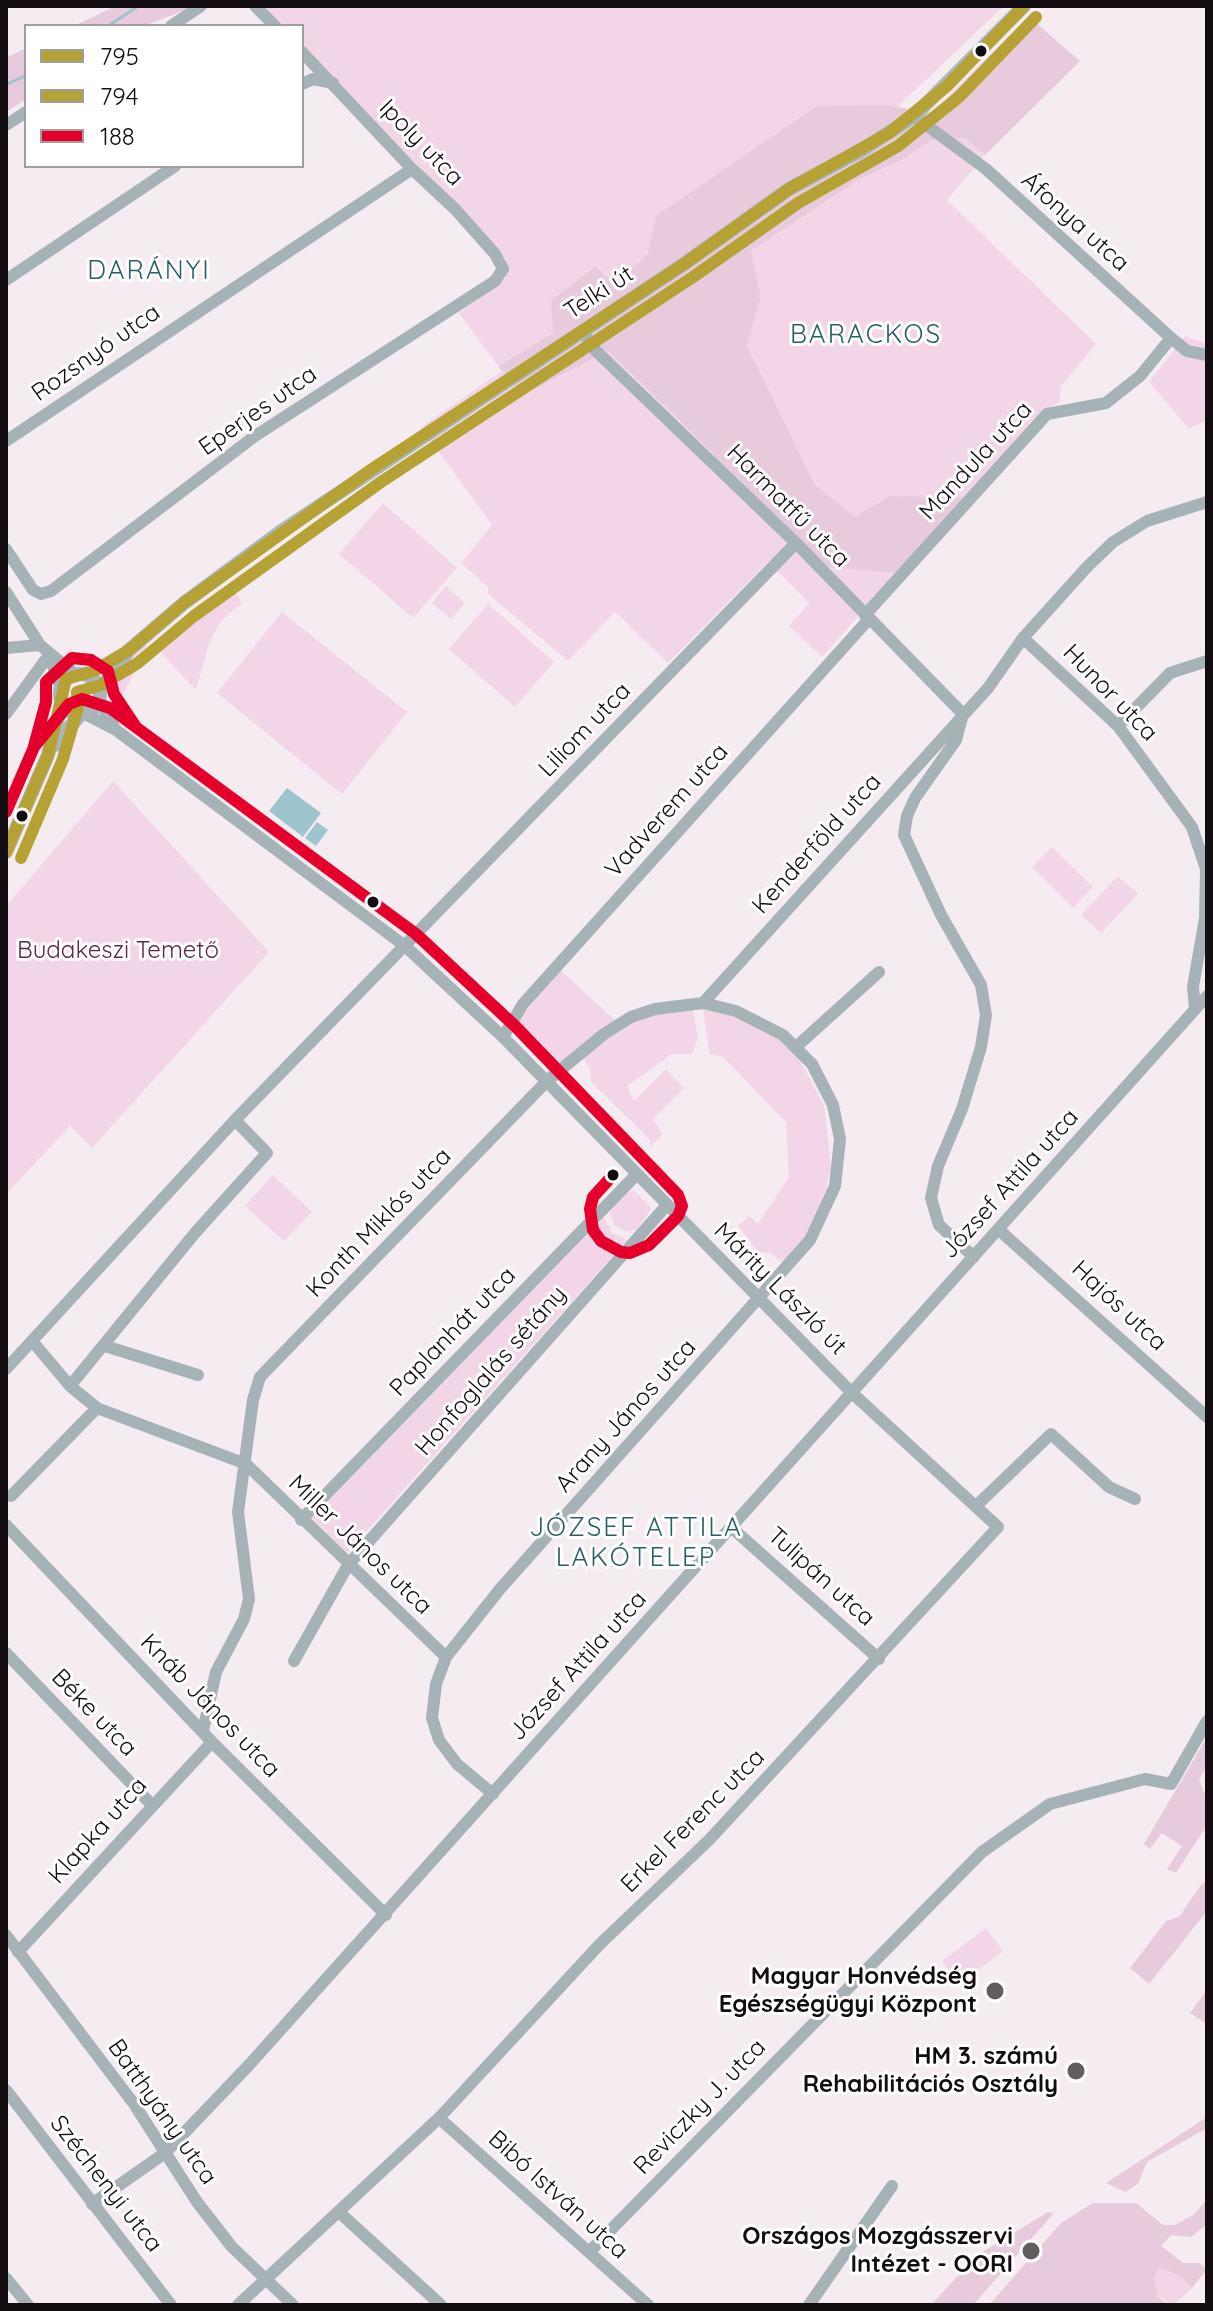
<!DOCTYPE html>
<meta charset="utf-8">
<style>
body{margin:0}
#map{position:relative;width:1213px;height:2311px;overflow:hidden;background:#f5ecf1;font-family:Quicksand,sans-serif}
canvas{display:block}
.frame{position:absolute;inset:0;border:8px solid #130d11;pointer-events:none}
.legend{position:absolute;left:24px;top:24px;width:280px;height:144px;box-sizing:border-box;background:#fff;border:2px solid #a19ea0;margin:0;padding:10px 14px;list-style:none;font-size:24px;color:#130d11}
.legend li{display:flex;align-items:center;gap:16px;height:40px}
.legend b{width:40px;border:2px solid #a19ea0}
</style>
<div id="map">
<canvas width="1213" height="2311"></canvas>
<div class="frame"></div>
<ul class="legend">
<li><b style="height:10px;background:#b5a134"></b>795</li>
<li><b style="height:10px;background:#b5a134"></b>794</li>
<li><b style="height:10px;background:#e4002b"></b>188</li>
</ul>
</div>
<script>
const g = document.querySelector('canvas').getContext('2d');
g.lineJoin = 'round';
function paint(path, color) {
  g.fillStyle = color;
  g.fill(path, 'evenodd');
}
function poly(rows) {
  const path = new Path2D();
  for (const r of rows) {
    if (r.length === 3) {
      path.moveTo(r[0] + r[2], r[1]);
      path.arc(r[0], r[1], r[2], 0, 2 * Math.PI);
      continue;
    }
    path.moveTo(r[0], r[1]);
    for (let i = 2; i < r.length; i += 2) path.lineTo(r[i], r[i + 1]);
  }
  return path;
}
function trace(path, color, width, dash) {
  g.strokeStyle = color;
  g.lineWidth = width;
  g.lineCap = dash ? 'butt' : 'round';
  g.setLineDash(dash || []);
  g.stroke(path);
}
function label(font, color, halo, rows, align = 'center') {
  g.font = font + ' Quicksand,sans-serif';
  g.lineWidth = 6;
  g.setLineDash([]);
  g.textBaseline = 'middle';
  g.strokeStyle = halo;
  g.fillStyle = color;
  for (const [text, x, y, turn = 0] of rows) {
    g.save();
    g.translate(x, y);
    g.rotate((+turn || 0) * Math.PI / 180);
    g.textAlign = isNaN(turn) ? turn : align;
    if (halo) g.strokeText(text, 0, 0);
    g.fillText(text, 0, 0);
    g.restore();
  }
}
paint(poly([
 [263,6,1004,6,897,107,886,105,656,216,649,254,613,285,596,266,551,300,553,333,498,366,459,313,504,280,508,270,505,258,302,47,302,26,282,26],
 [964,138,985,155,947,200,1096,344,1061,386,1059,402,1040,413,965,497,890,496,855,518,815,485,747,346,761,297,751,251,860,179,904,159,931,140],
 [1185,336,1207,344,1207,420,1189,429,1149,382],
 [608,351,708,451,897,573,822,657,789,626,809,603,768,562,668,663,615,612,568,661,488,594,488,587,461,563,492,525,421,427,502,371,523,395],
 [383,503,457,568,413,618,339,554],
 [446,586,465,603,451,619,432,603],
 [234,590,242,603,222,620,209,643,196,690,163,655,163,644],
 [488,604,554,662,515,707,449,649],
 [282,612,407,712,342,794,217,693],
 [144,643,147,648,121,698,109,687,117,670],
 [113,781,269,952,92,1148,70,1126,6,1194,6,906],
 [1052,847,1093,887,1073,908,1032,867],
 [1118,876,1138,894,1101,933,1081,915],
 [560,970,616,1021,554,1067,548,1066,519,1036,515,1025],
 [703,1009,735,1015,780,1040,797,1055,824,1105,831,1165,826,1190,805,1237,783,1263,770,1253,758,1252,738,1226,749,1216,758,1224,789,1177,786,1122,722,1056,710,1055],
 [693,1010,698,1038,692,1054,672,1054,627,1086,634,1101,666,1069,684,1088,653,1119,663,1134,650,1147,650,1140,591,1082,590,1069,582,1056,632,1022,652,1014],
 [273,1175,312,1212,284,1241,245,1206],
 [633,1190,652,1208,637,1229,627,1232,614,1225,610,1211,626,1192],
 [604,1217,612,1233,627,1240,347,1553,312,1518],
 [986,1928,1003,1951,959,1984,942,1961],
 [1159,2266,1180,2276,1192,2288,1174,2305,1158,2297,1154,2278]
]), '#f2d6e7');
paint(poly([
 [116,6,195,6,144,26,74,26],
 [1025,20,1034,21,1080,61,985,155,964,138,931,140,904,159,860,179,751,251,761,297,747,346,815,485,855,517,890,496,965,497,897,573,828,567,608,351,523,395,498,366,553,333,551,300,596,266,614,285,648,254,656,216,817,106,886,105,932,113],
 [26,48,26,99,6,112,6,58],
 [1207,1737,1207,1766,1199,1780,1207,1800,1207,1825,1176,1873,1167,1869,1182,1846,1162,1833,1150,1849,1144,1844],
 [1207,1882,1207,1911,1149,1984,1130,1968,1166,1921,1179,1917,1201,1885],
 [1207,1990,1207,2024,1190,2013],
 [1207,2117,1207,2128,1147,2162,1138,2184,1125,2192,1106,2183],
 [1207,2200,1207,2224,1191,2237,1171,2235,1161,2246,1183,2263,1200,2263,1206,2270,1192,2288,1180,2276,1159,2267,1154,2278,1158,2297,1168,2305,989,2305,1061,2223,1093,2203,1136,2203,1163,2225,1175,2225,1193,2215],
 [1048,2212,1054,2213,973,2305,931,2305,976,2256]
]), '#e7cadc');
paint(poly([
 [287,788,321,813,303,837,269,811],
 [317,822,328,830,316,846,305,838]
]), '#9ec5ce');
trace(poly([
 [108,26,137,7],
 [6,85,26,75]
]), '#9ec5ce', 3);
trace(poly([
 [255,6,275,26],
 [171,26,201,6],
 [302,84,313,79,333,83],
 [914,116,986,169,1171,338,1187,351,1207,355],
 [6,125,26,112],
 [6,280,175,166],
 [582,331,596,351,796,543,963,714],
 [6,441,412,169],
 [6,549,33,590,41,594,51,591,255,436,495,281,503,269,495,254,455,209,412,169,302,52],
 [6,592,40,645,75,674],
 [865,615,1047,414,1106,403,1140,376,1171,338],
 [1023,638,1118,726,1192,827,1206,869,1205,918,1193,987,1195,1009],
 [6,648,40,645],
 [49,655,61,688],
 [99,700,114,727],
 [6,714,49,655],
 [85,714,116,730,405,946,503,1037,851,1392,998,1527,709,1840,600,1944,439,2118,238,2305],
 [963,714,956,740,915,798,907,816,904,835,941,915,981,985,986,1015,981,1047,962,1109,938,1166,931,1198,939,1225,974,1257],
 [1118,726,1170,673,1207,661],
 [703,1003,988,688,1023,638,1087,567,1113,542,1147,521,1207,502],
 [503,1037,523,1004,869,619],
 [797,1046,879,972],
 [998,1229,1207,1417],
 [33,1342,70,1386,97,1408,246,1464,446,1657],
 [105,1346,198,1375],
 [6,1369,235,1120,796,543],
 [70,1386,195,1233,267,1153,235,1120],
 [11,1496,97,1408],
 [976,1506,1051,1434,1109,1487,1135,1499],
 [301,1520,636,1175],
 [6,1525,212,1742,386,1915],
 [732,1528,879,1659],
 [6,1653,151,1804],
 [294,1661,348,1565,666,1206],
 [203,1731,216,1672,244,1619,249,1599,238,1512,253,1400,260,1377,547,1081,604,1034,631,1017,655,1009,703,1003,736,1011,783,1035,812,1064,833,1105,840,1139,835,1186,810,1240,500,1589,446,1657,436,1684,432,1718,439,1740,457,1764,493,1794],
 [6,1935,134,2104,197,2202,232,2247,293,2305],
 [18,1952,212,1742],
 [6,2090,171,2305],
 [439,2118,648,2305],
 [92,2204,165,2153,249,2065,1207,996],
 [340,2213,441,2305],
 [590,2251,982,1852,1050,1804,1145,1779,1171,1784,1207,1721],
 [6,2278,28,2305],
 [809,2305,892,2186]
]), '#a5b3b7', 12);
trace(poly([
 [80,694,20],
 [100,690,129,650,184,603,283,530,684,264,789,189,862,150,914,116,1024,6],
 [55,745,80,715],
 [6,852,48,755,62,704]
]), '#a9b5b9', 14);
trace(poly([
 [6,852,48,755,66,679,94,671,129,650,184,603,372,469,684,264,789,189,889,133,947,86,1024,6]
]), '#b5a134', 12);
trace(poly([
 [21,858,63,759,78,707,77,692,101,685,138,663,194,616,381,482,693,277,798,203,898,146,959,97,1036,17]
]), '#b5a134', 12);
trace(poly([
 [34,746,46,702,46,682,72,658,91,660,108,671,114,694,136,727],
 [6,812,34,747,69,704,82,699,110,708,416,934,515,1026,678,1195,682,1206,678,1216,649,1245,630,1253,621,1252,601,1241,593,1230,590,1209,593,1197,613,1175]
]), '#e4002b', 12);
for (const [x, y, r, color] of [
 [981,51,7,"#130d11"],
 [22,816,7,"#130d11"],
 [373,902,7,"#130d11"],
 [613,1175,7,"#130d11"],
 [995,1991,10,"#625b5f"],
 [1076,2071,10,"#625b5f"],
 [1031,2251,10,"#625b5f"]
]) {
  const dot = new Path2D();
  dot.arc(x, y, r, 0, 2 * Math.PI);
  g.fillStyle = color;
  g.fill(dot);
  trace(dot, '#fff', 3);
}
label('24px', '#130d11', '#fff', [
 ["Ipoly utca",421,143,46],
 ["Áfonya utca",1075,222,42],
 ["Telki út",599,293,-33],
 ["Rozsnyó utca",96,353,-35],
 ["Eperjes utca",258,411,-35],
 ["Mandula utca",976,461,-47],
 ["Harmatfű utca",788,506,45],
 ["Hunor utca",1110,693,46],
 ["Liliom utca",585,730,-46],
 ["Vadverem utca",667,811,-48],
 ["Kenderföld utca",817,844,-48],
 ["József Attila utca",1010,1184,-48],
 ["Konth Miklós utca",379,1223,-46],
 ["Márity László út",780,1289,45],
 ["Hajós utca",1119,1306,43],
 ["Paplanhát utca",453,1332,-46],
 ["Honfoglalás sétány",491,1371,-49],
 ["Arany János utca",626,1416,-48],
 ["Miller János utca",360,1545,44],
 ["Tulipán utca",821,1577,42],
 ["József Attila utca",578,1666,-48],
 ["Knáb János utca",210,1706,46],
 ["Béke utca",94,1713,46],
 ["Erkel Ferenc utca",693,1821,-45],
 ["Klapka utca",98,1831,-48],
 ["Reviczky J. utca",700,2107,-46],
 ["Batthyány utca",162,2112,55],
 ["Széchenyi utca",106,2184,52],
 ["Bibó István utca",558,2195,42]
]);
label('24px', '#5d274d', '#fff', [
 ["Budakeszi Temető",118,951]
]);
label('bold 24px', '#130d11', '#fff', [
 ["Magyar Honvédség",977,1977],
 ["Egészségügyi Központ",977,2005],
 ["HM 3. számú",1058,2057],
 ["Rehabilitációs Osztály",1058,2085],
 ["Országos Mozgásszervi",1013,2237],
 ["Intézet - OORI",1013,2265]
], 'right');
g.letterSpacing = '2px';
label('26px', '#275f68', '#fff', [
 ["DARÁNYI",149,271],
 ["BARACKOS",866,335],
 ["JÓZSEF ATTILA",636,1528],
 ["LAKÓTELEP",636,1558]
]);
g.letterSpacing = '0px';
</script>
